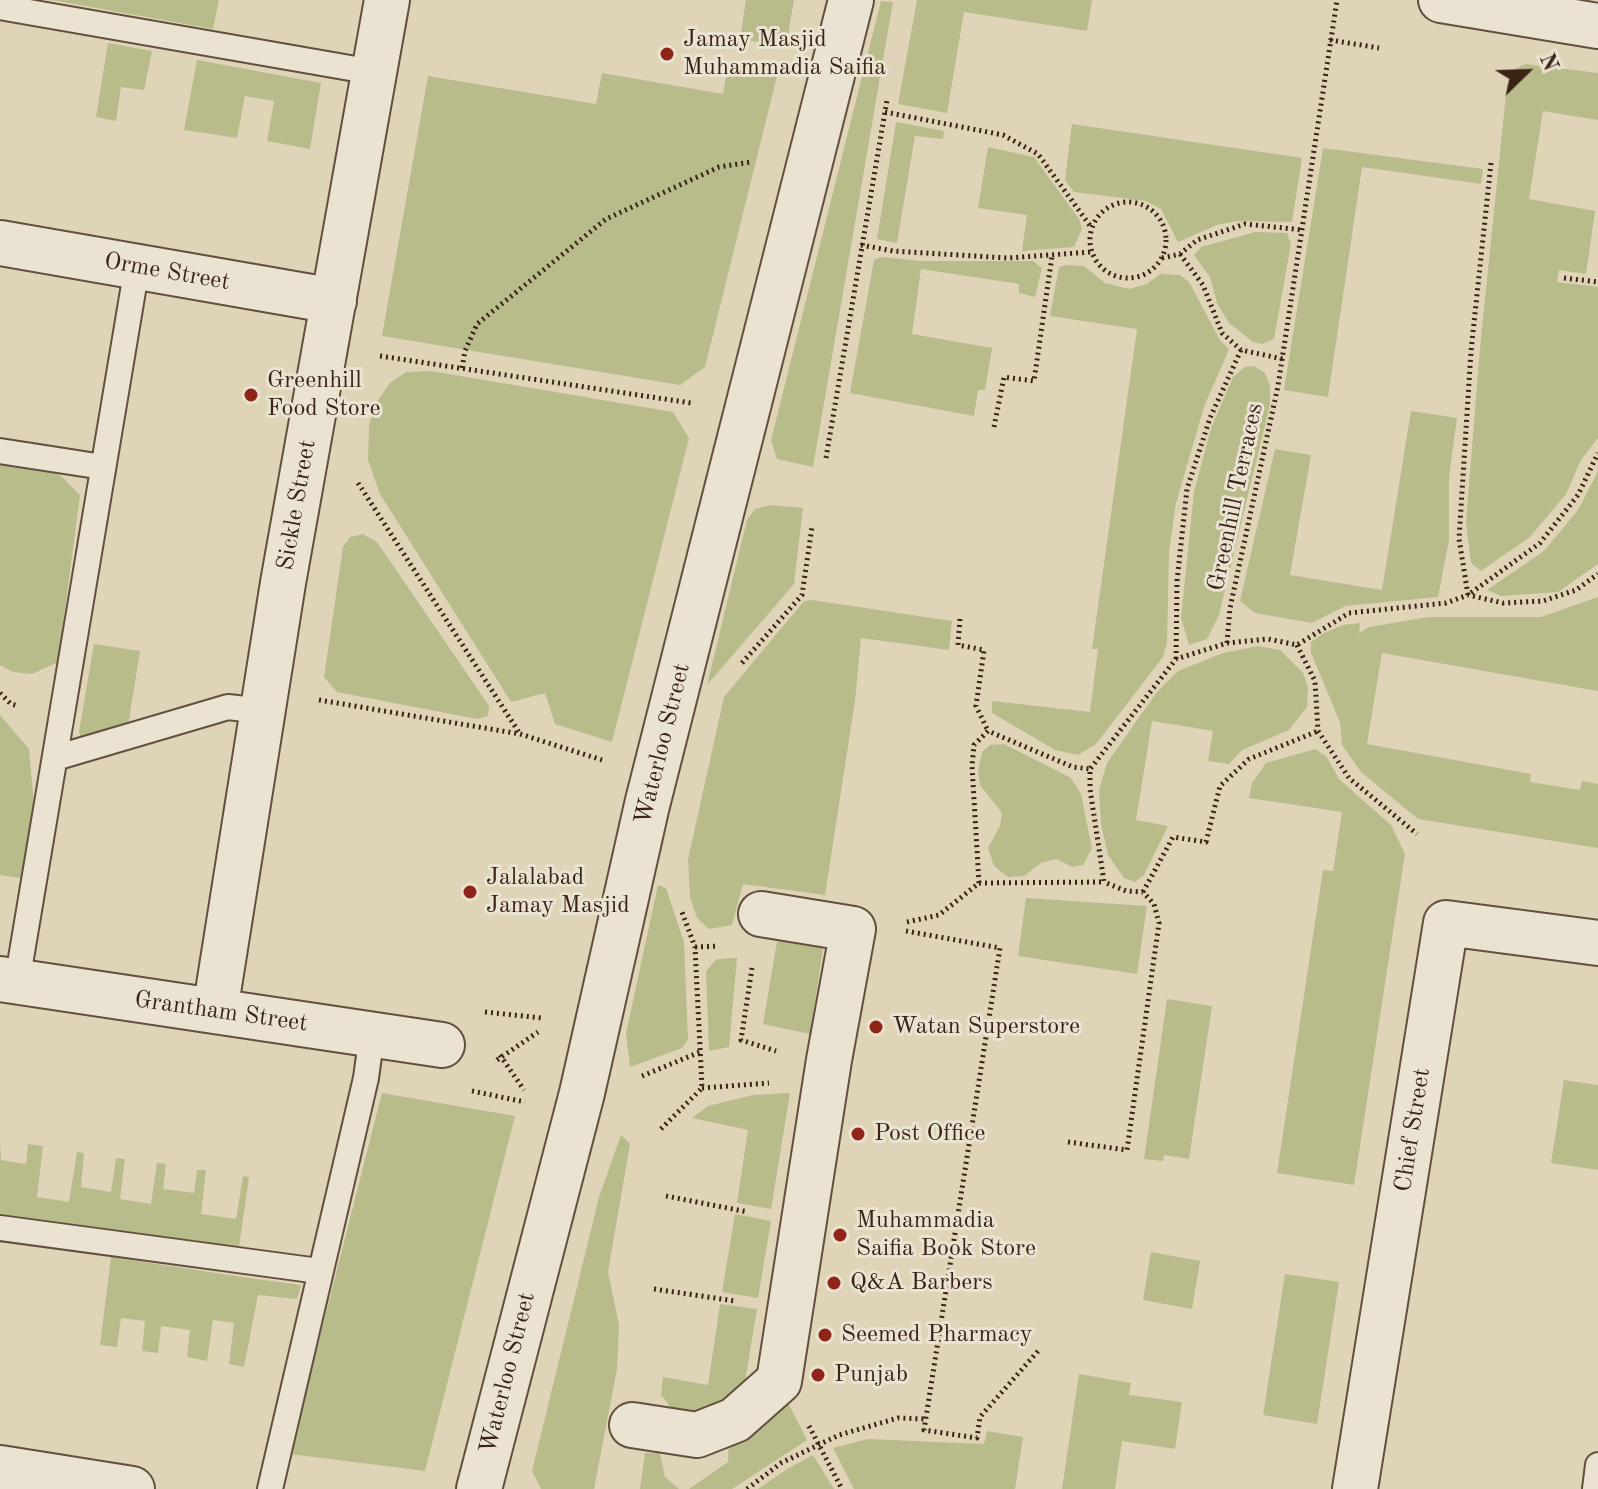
<!DOCTYPE html>
<style>
body{margin:0}
#map{position:relative;width:1598px;height:1489px;overflow:hidden;background:#dfd4b8;font-family:"Old Standard TT",serif}
canvas{display:block}
.north{position:absolute;left:1486px;top:32px;width:80px;height:80px;-webkit-text-stroke:6px #eae3d1;paint-order:stroke;rotate:67deg;font-size:22px;font-weight:700;line-height:32px;text-align:center;color:#3a2315}
.north::after{content:'';display:block;margin:auto;width:28px;height:36px;background:#3a2315;clip-path:polygon(50% 0,100% 100%,50% 72%,0 100%)}
</style>
<div id="map">
<canvas width="1598" height="1489"></canvas>
<div class="north">N</div>
</div>
<script>
const g = document.querySelector('canvas').getContext('2d');
g.lineJoin = 'round';
function paint(path, color) {
  g.fillStyle = color;
  g.fill(path, 'evenodd');
}
function poly(rows) {
  const path = new Path2D();
  for (const r of rows) {
    if (r.length === 3) {
      path.moveTo(r[0] + r[2], r[1]);
      path.arc(r[0], r[1], r[2], 0, 2 * Math.PI);
      continue;
    }
    path.moveTo(r[0], r[1]);
    for (let i = 2; i < r.length; i += 2) path.lineTo(r[i], r[i + 1]);
  }
  return path;
}
function trace(path, color, width, dash) {
  g.strokeStyle = color;
  g.lineWidth = width;
  g.lineCap = dash ? 'butt' : 'round';
  g.setLineDash(dash || []);
  g.stroke(path);
}
function label(font, color, halo, rows, align = 'center') {
  g.font = font + ' "Old Standard TT",serif';
  g.lineWidth = 6;
  g.setLineDash([]);
  g.textBaseline = 'middle';
  g.strokeStyle = halo;
  g.fillStyle = color;
  for (const [text, x, y, turn = 0] of rows) {
    g.save();
    g.translate(x, y);
    g.rotate((+turn || 0) * Math.PI / 180);
    g.textAlign = isNaN(turn) ? turn : align;
    if (halo) g.strokeText(text, 0, 0);
    g.fillText(text, 0, 0);
    g.restore();
  }
}
paint(poly([
 [52,0,219,0,213,29],
 [746,0,794,0,786,46,740,39],
 [917,0,1092,0,1087,31,964,12,947,113,898,104],
 [881,1,893,2,813,467,777,459,771,440],
 [108,43,152,51,144,90,121,87,116,121,96,117],
 [197,60,321,83,310,149,267,141,274,101,245,96,237,138,184,130],
 [728,64,778,72,705,367,680,385,382,336,428,76,596,104,602,73,723,94],
 [1526,64,1598,73,1598,120,1543,111,1529,199,1595,211,1586,274,1559,270,1557,282,1598,287,1598,438,1581,460,1566,494,1530,537,1481,571,1471,563,1466,522,1480,348,1507,84,1514,69],
 [896,122,944,131,943,139,915,136,897,243,877,239],
 [1072,124,1302,158,1292,222,1238,221,1217,225,1178,242,1161,209,1146,201,1074,192,1065,180],
 [988,147,1034,157,1079,219,1082,229,1074,247,1022,251,1027,215,978,208],
 [1323,148,1483,169,1481,184,1362,167,1328,397,1284,390],
 [1255,232,1287,233,1291,244,1274,339,1262,344,1253,342,1229,323,1217,303,1210,277,1194,255,1201,247],
 [882,257,920,261,1033,261,1042,268,1035,297,1019,293,1019,284,921,269,912,334,992,348,985,390,978,390,974,416,850,393,874,260],
 [1065,265,1084,266,1105,283,1129,289,1147,284,1160,274,1180,275,1189,282,1220,340,1229,349,1204,407,1176,503,1169,552,1167,643,1163,657,1096,744,1078,755,1055,750,992,713,992,701,1090,712,1098,649,1092,649,1137,329,1050,316,1059,267],
 [1254,366,1265,373,1270,386,1270,404,1219,615,1207,639,1189,645,1181,618,1194,492,1211,428,1233,377,1245,367],
 [431,371,673,412,689,438,612,742,555,724,545,693,511,702,380,494,368,460,369,425,376,403,390,383,406,372],
 [1411,411,1457,418,1449,477,1449,540,1438,597,1345,606,1312,623,1255,613,1246,606,1240,601,1275,449,1311,455,1290,575,1382,590],
 [0,463,53,468,80,495,58,662,32,674,13,672,0,665],
 [1598,471,1598,564,1558,592,1501,596,1487,590,1544,551,1578,510],
 [772,505,803,508,794,584,707,685,747,520,755,509],
 [363,534,377,542,489,706,488,716,477,719,337,692,324,677,343,547,350,537],
 [1598,597,1598,691,1382,653,1367,744,1531,774,1530,782,1580,790,1582,781,1598,784,1598,848,1418,819,1361,772,1342,745,1340,722,1311,653,1311,642,1324,633,1343,625,1360,623,1359,633,1369,627,1428,617,1541,617],
 [812,600,952,621,949,650,861,638,855,701,825,895,743,884,732,925,709,929,697,918,690,897,688,859,724,697,804,601],
 [94,644,140,651,128,726,82,741,79,732],
 [1258,646,1280,650,1303,673,1308,687,1307,707,1289,730,1242,750,1229,764,1208,761,1213,731,1152,721,1136,820,1168,826,1144,875,1135,882,1124,878,1108,855,1101,824,1099,790,1107,763,1157,692,1178,671,1223,653],
 [0,715,29,749,34,805,21,878,0,875],
 [1004,744,1071,778,1081,794,1092,848,1083,865,1072,867,1057,859,1041,863,1024,876,1008,877,994,866,988,848,1000,826,1002,813,980,785,978,770,982,752,990,745],
 [1315,749,1326,756,1339,779,1391,825,1405,854,1354,1185,1277,1173,1323,870,1333,871,1342,812,1249,798,1252,783,1266,763],
 [658,885,666,888,684,942,688,1039,682,1048,630,1067,626,1033],
 [1026,898,1147,906,1137,974,1018,956],
 [777,941,823,948,810,1034,763,1024],
 [737,958,729,1047,709,1051,706,971,717,959],
 [1167,999,1212,1006,1189,1159,1164,1155,1163,1161,1144,1159],
 [1564,1080,1598,1085,1598,1170,1551,1163],
 [382,1093,515,1116,425,1471,290,1454],
 [790,1093,771,1209,737,1203,748,1130,692,1118,708,1106,754,1095],
 [621,1135,630,1144,608,1272,619,1325,617,1369,594,1489,541,1489,532,1471,599,1197],
 [0,1140,1,1160,26,1164,28,1144,43,1146,37,1197,69,1202,77,1152,84,1153,81,1187,111,1192,116,1158,125,1159,120,1199,151,1204,157,1163,166,1164,163,1189,194,1193,197,1170,206,1170,201,1214,236,1219,243,1176,249,1177,239,1247,0,1218],
 [735,1214,771,1221,758,1298,722,1292],
 [1151,1252,1200,1261,1192,1309,1143,1300],
 [111,1257,242,1277,301,1285,297,1299,258,1295,244,1367,229,1364,234,1323,213,1320,207,1361,187,1357,190,1330,161,1326,158,1353,142,1351,145,1321,121,1318,117,1347,100,1345],
 [1285,1274,1339,1282,1317,1424,1263,1415],
 [720,1304,757,1309,744,1387,714,1412,692,1417,675,1413,661,1395,663,1377,708,1385],
 [1079,1374,1131,1383,1129,1395,1182,1402,1175,1449,1122,1441,1115,1489,1062,1489],
 [786,1399,807,1440,732,1489,689,1489,728,1462,729,1438],
 [987,1431,1023,1437,1015,1489,854,1489,833,1448,868,1439,984,1444],
 [645,1453,660,1453,665,1477,679,1489,640,1489],
 [813,1455,834,1489,758,1489,787,1469]
]), '#b8bb8a');
const lane = poly([
 [0,7,373,72],
 [0,451,103,467],
 [55,758,228,707,262,711],
 [17,982,137,267],
 [0,1228,319,1271],
 [270,1489,366,1078,372,1034],
 [1595,1489,1598,1465]
]);
const street = poly([
 [1441,0,1598,26],
 [0,243,334,301],
 [0,979,442,1045],
 [215,1011,283,583,387,0],
 [632,1425,697,1435,735,1420,779,1381,829,1060,853,929,761,914],
 [0,1468,132,1489],
 [479,1489,582,1093,647,805,851,0],
 [1355,1489,1446,923,1598,943]
]);
trace(lane, '#634f3e', 28);
trace(street, '#634f3e', 48);
trace(poly([
 [1330,40,1379,48],
 [885,112,1003,135,1038,154,1091,227],
 [1491,163,1471,351,1459,539,1468,595,1540,543,1578,495,1598,453],
 [1128,240,38],
 [861,245,893,251,1008,258,1091,252],
 [1180,254,1203,285,1222,333,1241,350,1283,359],
 [1162,258,1180,254,1197,240,1245,224,1303,230],
 [1564,278,1598,282],
 [380,356,691,403],
 [462,368,465,351,477,324,606,219,719,167,751,162],
 [994,427,1004,377,1034,381,1052,256],
 [826,458,887,100],
 [358,483,520,734],
 [960,619,958,645,984,650,976,706,988,731],
 [1227,643,1230,608,1278,386,1337,0],
 [1297,645,1315,681,1318,731],
 [1176,659,1177,581,1187,489,1210,418,1241,350],
 [742,663,802,595,812,527],
 [0,693,11,704,18,706],
 [319,700,520,734,602,760],
 [1318,731,1349,778,1417,834],
 [979,883,972,766,974,745,988,731,1073,767,1090,769],
 [1143,892,1173,837,1206,842,1220,786,1249,759,1318,731],
 [907,922,939,915,979,883,1104,882,1090,789,1090,769,1176,659,1227,643,1268,639,1297,645,1349,613,1446,603,1468,595,1503,603,1543,601,1576,590,1598,574],
 [906,931,1000,948,924,1430,977,1438,980,1417,1039,1350],
 [695,947,718,946],
 [752,968,741,1040,776,1051],
 [485,1012,542,1018],
 [500,1055,524,1090],
 [497,1060,538,1032],
 [642,1076,700,1052],
 [702,1088,769,1083],
 [472,1091,525,1102],
 [661,1129,702,1088,695,947,682,912],
 [1068,1142,1127,1150,1159,923,1154,904,1143,892,1126,891,1104,882],
 [666,1196,748,1212],
 [654,1289,735,1301],
 [809,1426,842,1489],
 [747,1489,781,1463,839,1435,898,1418,925,1419]
]), '#3a2315', 5, [2, 4]);
trace(lane, '#eae3d1', 24);
trace(street, '#eae3d1', 44);
for (const [x, y, r, color] of [
 [667,54,8,"#8f2418"],
 [251,395,8,"#8f2418"],
 [470,892,8,"#8f2418"],
 [876,1027,8,"#8f2418"],
 [858,1134,8,"#8f2418"],
 [840,1235,8,"#8f2418"],
 [834,1283,8,"#8f2418"],
 [825,1335,8,"#8f2418"],
 [818,1375,8,"#8f2418"]
]) {
  const dot = new Path2D();
  dot.arc(x, y, r, 0, 2 * Math.PI);
  g.fillStyle = color;
  g.fill(dot);
  trace(dot, '#eae3d1', 3);
}
label('24px', '#3a2315', '#eae3d1', [
 ["Jamay Masjid",683,40],
 ["Muhammadia Saifia",683,68],
 ["Greenhill",267,381],
 ["Food Store",267,409],
 ["Jalalabad",486,878],
 ["Jamay Masjid",486,906],
 ["Watan Superstore",892,1027],
 ["Post Office",874,1134],
 ["Muhammadia",856,1221],
 ["Saifia Book Store",856,1249],
 ["Q&A Barbers",850,1283],
 ["Seemed Pharmacy",841,1335],
 ["Punjab",834,1375]
], 'left');
label('24px', '#3a2315', '#eae3d1', [
 ["Orme Street",167,272,10],
 ["Greenhill Terraces",1236,497,-78],
 ["Sickle Street",297,505,-80],
 ["Waterloo Street",663,744,-76],
 ["Grantham Street",221,1012,8],
 ["Chief Street",1413,1130,-81],
 ["Waterloo Street",508,1373,-76]
]);
</script>
